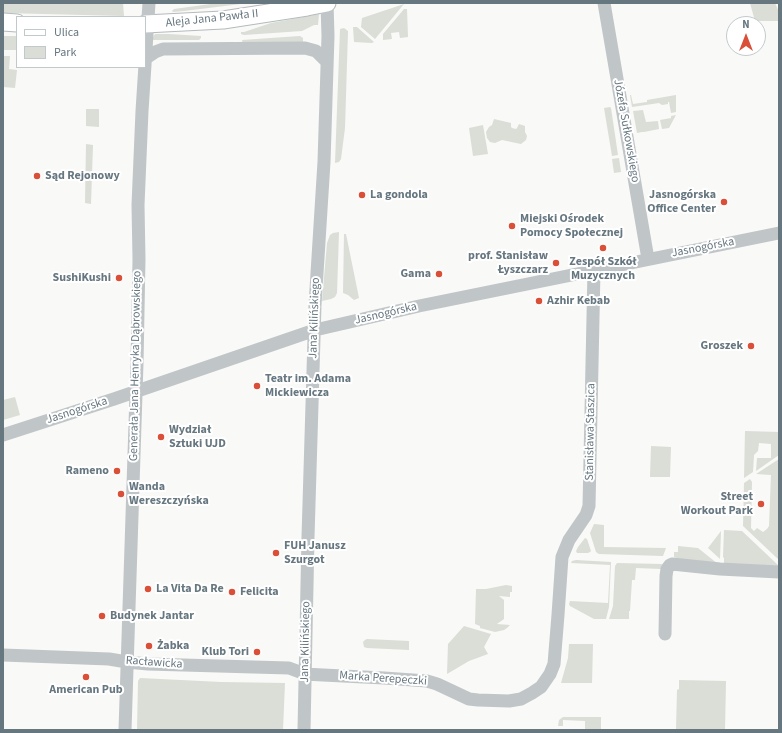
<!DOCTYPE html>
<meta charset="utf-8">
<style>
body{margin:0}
#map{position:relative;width:782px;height:733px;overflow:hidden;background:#f9f9f7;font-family:"Source Sans 3",sans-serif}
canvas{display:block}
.frame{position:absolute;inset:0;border:4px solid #667780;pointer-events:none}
.legend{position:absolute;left:16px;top:16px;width:130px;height:52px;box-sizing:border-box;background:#fff;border:1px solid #c2c9cc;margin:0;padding:5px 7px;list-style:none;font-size:12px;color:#667780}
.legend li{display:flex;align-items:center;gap:8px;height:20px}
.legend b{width:20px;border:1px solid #c2c9cc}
.north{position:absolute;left:726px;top:16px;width:40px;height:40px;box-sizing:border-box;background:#fff;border:1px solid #c2c9cc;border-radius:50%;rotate:0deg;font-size:11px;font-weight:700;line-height:16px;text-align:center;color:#667780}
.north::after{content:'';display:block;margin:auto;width:14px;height:18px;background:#d94f37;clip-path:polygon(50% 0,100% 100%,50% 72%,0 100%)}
</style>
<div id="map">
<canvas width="782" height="733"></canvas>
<div class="frame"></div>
<ul class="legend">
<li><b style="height:5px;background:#fff"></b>Ulica</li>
<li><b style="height:11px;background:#daded6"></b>Park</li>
</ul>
<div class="north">N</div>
</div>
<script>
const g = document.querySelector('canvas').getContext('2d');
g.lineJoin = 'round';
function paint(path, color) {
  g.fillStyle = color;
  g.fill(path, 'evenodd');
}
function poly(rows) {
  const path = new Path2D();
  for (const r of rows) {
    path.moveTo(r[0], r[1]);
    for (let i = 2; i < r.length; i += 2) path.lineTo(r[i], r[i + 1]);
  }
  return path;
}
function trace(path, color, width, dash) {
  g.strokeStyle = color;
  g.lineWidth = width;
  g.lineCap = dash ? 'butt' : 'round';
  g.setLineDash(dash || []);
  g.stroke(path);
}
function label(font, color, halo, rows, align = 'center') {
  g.font = font + ' "Source Sans 3",sans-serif';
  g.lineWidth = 4;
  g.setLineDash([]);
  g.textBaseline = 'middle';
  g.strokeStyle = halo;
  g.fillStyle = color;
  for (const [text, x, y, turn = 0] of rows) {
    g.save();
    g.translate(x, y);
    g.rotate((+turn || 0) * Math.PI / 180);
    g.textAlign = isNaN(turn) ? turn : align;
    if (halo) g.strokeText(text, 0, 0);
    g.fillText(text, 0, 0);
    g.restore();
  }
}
paint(poly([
 [3,3,123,3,124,16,3,13],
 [218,3,249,3,184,11,173,12,172,11,174,9],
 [750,3,775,3,779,12,779,21,755,21],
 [404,4,375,39,361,27,362,18],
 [404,9,407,9,408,37,400,38,399,32,391,33,392,39,383,40,383,34],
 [319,14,318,25,314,25,302,31,244,35,241,34,241,32,244,32,271,23],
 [353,27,357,27,374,42,372,43,354,42],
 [344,28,348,31,345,128,341,159,339,162,335,163,340,29],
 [155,34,169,34,201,36,201,38,199,40,153,40,153,37],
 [3,36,17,36,17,50,3,50],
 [300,36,303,38,303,45,243,44,242,40],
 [3,56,10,56,9,69,17,70,15,88,3,87],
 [630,95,631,95,633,104,647,102,647,100,676,95,676,112,671,113,669,102,668,102,668,104,662,105,659,103,632,107],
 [610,107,611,108,618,155,612,156,604,108],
 [86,109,99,109,99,127,86,126],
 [643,110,646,122,658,121,659,129,644,132,642,132,637,133,633,111],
 [676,115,669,128,662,129,660,120,671,118,671,116],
 [494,119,511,123,511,127,512,128,516,129,517,128,519,124,525,126,525,132,527,136,526,140,521,144,502,140,495,143,490,142,487,138,486,132,489,127,492,125],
 [483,125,488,154,473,156,469,128],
 [86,144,93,145,91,204,85,203],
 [619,158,621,172,614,173,612,159],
 [339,232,337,293,335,297,331,299,322,301,327,243,330,235,333,233],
 [344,234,346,234,359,298,354,300,348,295,343,293],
 [15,397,20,415,3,420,3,400],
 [745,431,779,432,779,455,756,471,757,458,771,458,771,444,759,443,758,451,754,455,753,472,744,478],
 [651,446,671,447,670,477,650,477],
 [779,459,779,560,743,526,744,483,750,479,752,482,751,528,754,531,757,528,763,532,767,529,769,526,771,475,756,474],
 [594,524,604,525,604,547,666,548,663,556,599,554,596,552,590,533],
 [724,530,742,531,779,566,724,564,724,558,723,557],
 [721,531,720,559,708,548],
 [585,538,587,539,591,551,590,552,588,553,577,553,576,551,578,547],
 [678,546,698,548,718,564,679,559,674,557,674,552,678,552],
 [576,560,611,562,609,607,606,619,594,619,570,606,569,604,570,601,608,603,610,565,571,563,572,561],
 [617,563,662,564,661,569,636,568,635,580,632,580,630,611,629,611,629,619,609,619,613,606,615,566],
 [506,585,512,586,512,592,510,592,510,597,499,596,504,600,504,619,497,624,510,625,507,628,504,630,495,632,480,628,480,626,475,624,476,589,486,589],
 [464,626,491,634,484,647,488,654,469,661,447,674,448,644],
 [367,639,409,641,409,650,367,648,364,647,363,642,365,640],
 [569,644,593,644,592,683,561,683,568,658],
 [140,678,221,682,285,683,283,730,137,730,138,681],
 [679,680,726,681,725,730,676,730,677,690,679,689],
 [563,717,601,717,601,730,585,730,585,721,563,720,563,726,558,726,559,720]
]), '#daded6');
const major = poly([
 [3,22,17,23],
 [145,24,223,20,307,7,327,3]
]);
trace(major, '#b4babd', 19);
trace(poly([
 [604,3,648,259],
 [146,58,155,52,163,49,305,48,316,51,327,62],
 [3,435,114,399,315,330,419,306,779,233],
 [665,634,666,576,667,569,670,565,672,564,720,569,779,572],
 [3,655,109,659,127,662,148,664,289,668,305,674,323,675,384,678,427,681,437,684,469,699,478,700,509,701,521,699,532,693,541,687,550,674,554,664,558,615,562,557,569,540,586,515,589,506,594,270],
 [125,730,137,363,139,259,138,205,142,111,149,3],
 [304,730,308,537,315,305,324,162,328,36,327,3]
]), '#c0c5c8', 13);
trace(major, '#fff', 17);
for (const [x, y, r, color] of [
 [37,176,4,"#d94f37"],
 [362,195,4,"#d94f37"],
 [724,202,4,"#d94f37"],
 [512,226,4,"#d94f37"],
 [603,248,4,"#d94f37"],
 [556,263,4,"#d94f37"],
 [439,274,4,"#d94f37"],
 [119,278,4,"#d94f37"],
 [539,301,4,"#d94f37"],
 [751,346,4,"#d94f37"],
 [257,386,4,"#d94f37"],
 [161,437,4,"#d94f37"],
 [117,471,4,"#d94f37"],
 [121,494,4,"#d94f37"],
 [761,504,4,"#d94f37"],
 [276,553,4,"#d94f37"],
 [148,589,4,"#d94f37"],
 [232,592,4,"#d94f37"],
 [102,616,4,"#d94f37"],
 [149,646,4,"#d94f37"],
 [257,652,4,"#d94f37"],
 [86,677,4,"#d94f37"]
]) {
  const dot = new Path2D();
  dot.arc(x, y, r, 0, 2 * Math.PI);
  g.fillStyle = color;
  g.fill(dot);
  trace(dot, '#fff', 1.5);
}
label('12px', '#667780', '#fff', [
 ["Aleja Jana Pawła II",212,19,-6],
 ["Józefa Sułkowskiego",626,131,80],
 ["Jasnogórska",703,248,-11],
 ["Jasnogórska",386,314,-13],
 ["Jana Kilińskiego",315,318,-88],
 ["Generała Jana Henryka Dąbrowskiego",136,366,-89],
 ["Jasnogórska",77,411,-18],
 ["Stanisława Staszica",591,432,-89],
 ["Jana Kilińskiego",306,642,-89],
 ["Racławicka",154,663,4],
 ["Marka Perepeczki",383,679,4]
]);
label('bold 12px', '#667780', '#fff', [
 ["Sąd Rejonowy",45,176],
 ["La gondola",370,195],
 ["Jasnogórska",716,195,"right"],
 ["Office Center",716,209,"right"],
 ["Miejski Ośrodek",520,219],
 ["Pomocy Społecznej",520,233],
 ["prof. Stanisław",548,256,"right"],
 ["Łyszczarz",548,270,"right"],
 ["Zespół Szkół",603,262,"center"],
 ["Muzycznych",603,276,"center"],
 ["Gama",431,274,"right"],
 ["SushiKushi",111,278,"right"],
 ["Azhir Kebab",547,301],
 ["Groszek",743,346,"right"],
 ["Teatr im. Adama",265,379],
 ["Mickiewicza",265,393],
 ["Wydział",169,430],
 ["Sztuki UJD",169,444],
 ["Rameno",109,471,"right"],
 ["Wanda",129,487],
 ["Wereszczyńska",129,501],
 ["Street",753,497,"right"],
 ["Workout Park",753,511,"right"],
 ["FUH Janusz",284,546],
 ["Szurgot",284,560],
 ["La Vita Da Re",156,589],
 ["Felicita",240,592],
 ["Budynek Jantar",110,616],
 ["Żabka",157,646],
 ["Klub Tori",249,652,"right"],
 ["American Pub",86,690,"center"]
], 'left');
</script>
